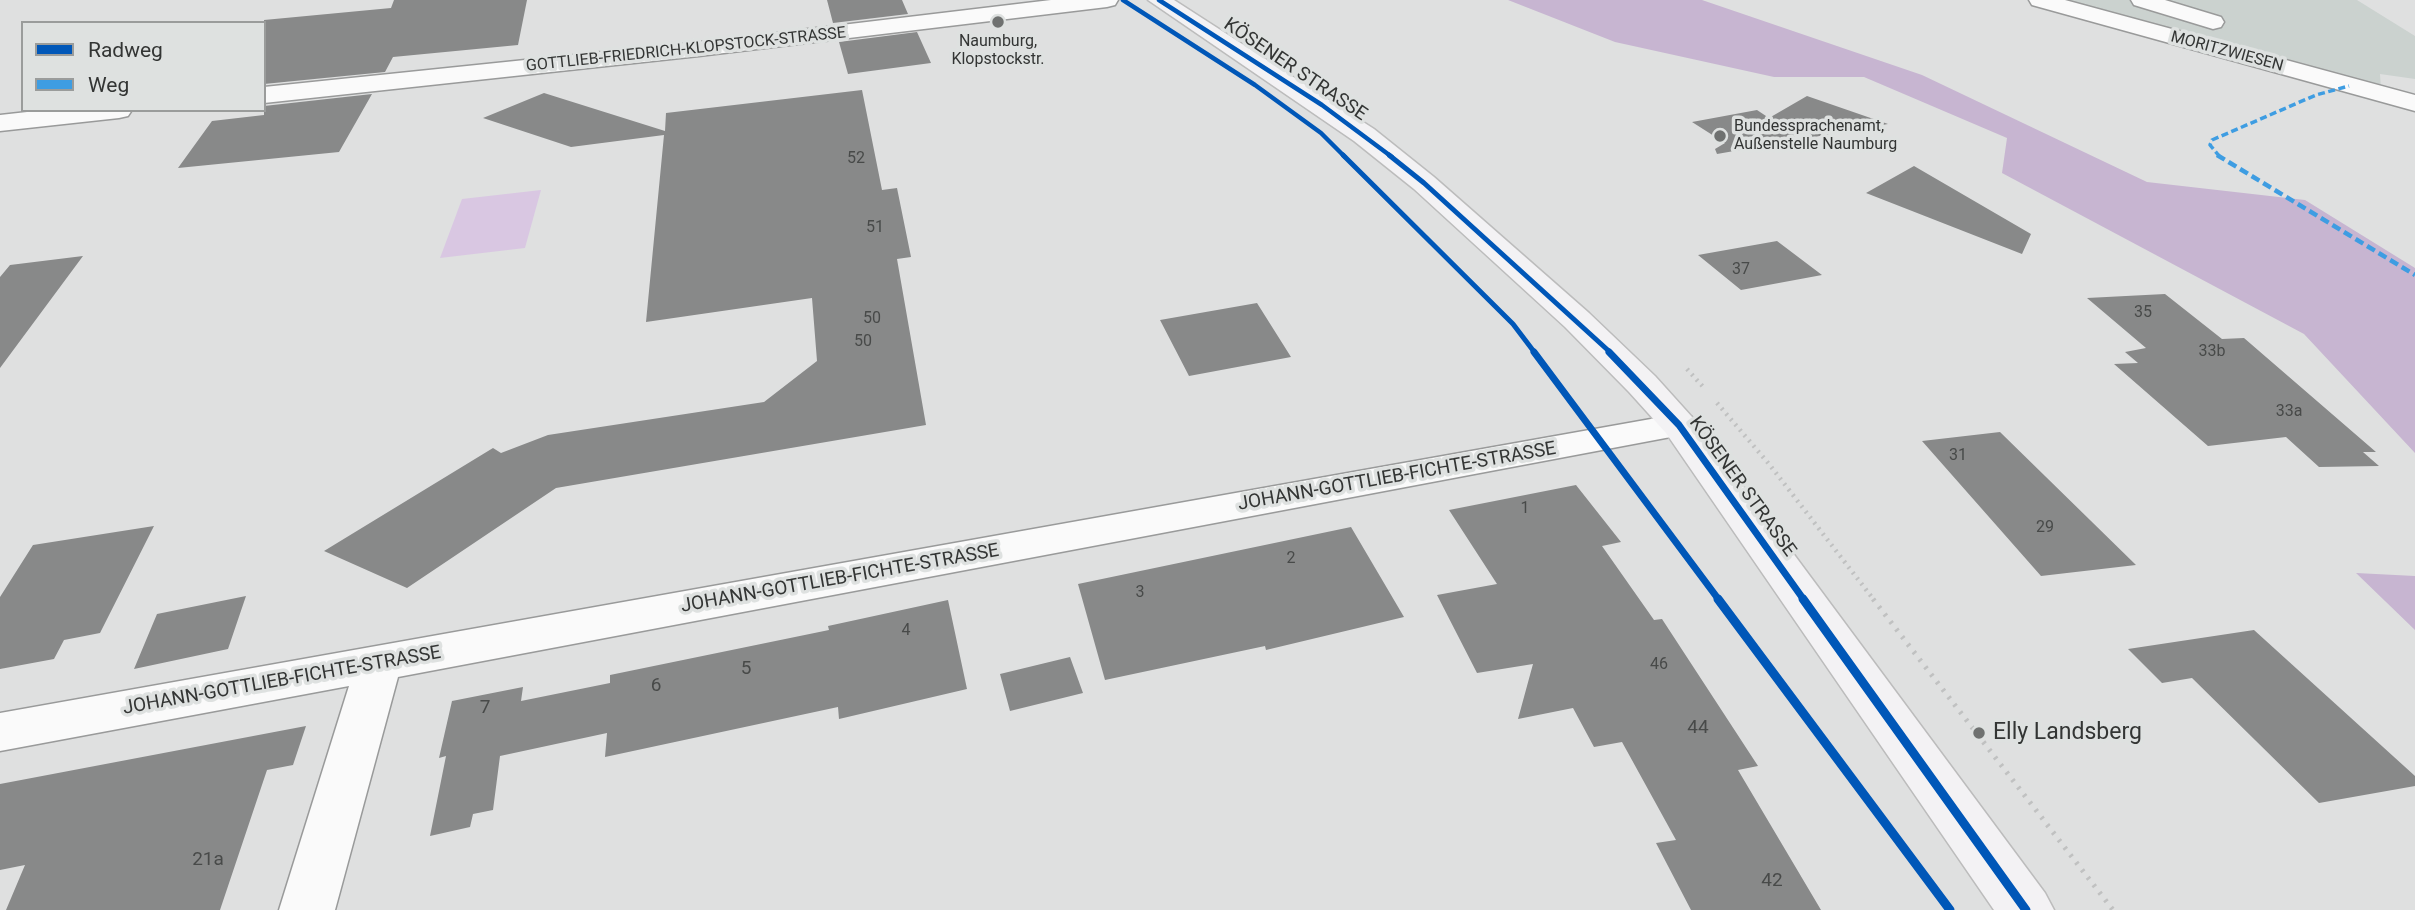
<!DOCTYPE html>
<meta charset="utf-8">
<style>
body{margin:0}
#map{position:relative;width:2415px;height:910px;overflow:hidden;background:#dfe0e0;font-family:Roboto,sans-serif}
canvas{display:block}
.legend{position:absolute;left:21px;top:21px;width:245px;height:91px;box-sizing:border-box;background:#dee1e0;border:2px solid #9a9c9b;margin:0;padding:9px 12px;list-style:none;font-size:21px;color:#333534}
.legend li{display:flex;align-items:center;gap:14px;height:35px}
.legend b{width:35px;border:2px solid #9a9c9b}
</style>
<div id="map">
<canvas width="2415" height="910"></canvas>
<ul class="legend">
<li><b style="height:9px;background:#0057b8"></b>Radweg</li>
<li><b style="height:9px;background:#3e9de2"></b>Weg</li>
</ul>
</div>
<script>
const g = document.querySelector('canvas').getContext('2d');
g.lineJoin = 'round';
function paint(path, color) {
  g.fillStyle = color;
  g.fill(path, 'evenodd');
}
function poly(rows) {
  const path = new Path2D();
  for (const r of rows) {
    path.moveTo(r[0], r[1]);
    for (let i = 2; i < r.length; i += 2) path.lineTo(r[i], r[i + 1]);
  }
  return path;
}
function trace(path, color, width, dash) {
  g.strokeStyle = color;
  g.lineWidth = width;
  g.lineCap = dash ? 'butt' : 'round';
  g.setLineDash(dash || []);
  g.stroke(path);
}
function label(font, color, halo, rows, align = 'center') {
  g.font = font + ' Roboto,sans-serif';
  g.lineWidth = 7;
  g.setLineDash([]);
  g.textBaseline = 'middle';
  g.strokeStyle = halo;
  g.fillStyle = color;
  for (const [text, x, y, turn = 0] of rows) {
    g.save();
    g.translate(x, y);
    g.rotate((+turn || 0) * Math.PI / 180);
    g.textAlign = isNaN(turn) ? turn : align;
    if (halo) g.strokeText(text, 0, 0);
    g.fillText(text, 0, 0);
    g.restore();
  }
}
paint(poly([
 [2066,0,2357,0,2415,36,2415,79,2380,74,2381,89]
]), '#cbd2cf');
paint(poly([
 [541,190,525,248,440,258,462,199]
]), '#d9c7e2');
paint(poly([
 [1508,0,1702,0,1922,75,2147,182,2305,200,2415,268,2415,453,2304,334,2002,173,2007,138,1864,77,1774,77,1615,42],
 [2356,573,2415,576,2415,630]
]), '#c7b5d1');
paint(poly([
 [394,0,527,0,518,45,393,57,385,72,264,84,264,20,391,8],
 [827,0,902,0,908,14,833,23],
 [917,32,931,63,848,74,839,42],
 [862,90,882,190,897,188,911,257,897,259,926,425,556,488,407,588,324,551,493,448,501,453,548,435,764,402,817,361,812,298,646,322,664,135,571,147,483,118,544,93,665,131,666,113],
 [372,94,339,152,178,168,212,121,264,115,264,106],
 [1807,96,1888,124,1717,154,1715,149,1725,143,1692,122,1757,110,1769,118],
 [1914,166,2031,234,2022,254,1866,193],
 [1777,241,1822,275,1741,290,1698,255],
 [83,256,0,368,0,277,10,265],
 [2165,294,2222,339,2244,338,2376,452,2363,452,2379,466,2319,467,2286,437,2208,446,2114,364,2138,363,2125,352,2146,348,2087,298],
 [1257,303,1291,357,1189,376,1160,320],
 [2000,432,2136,565,2041,576,1922,441],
 [1576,485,1621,542,1602,546,1654,620,1662,619,1758,766,1738,770,1821,910,1691,910,1656,843,1676,840,1622,742,1594,747,1573,708,1518,719,1533,664,1477,673,1437,595,1497,584,1449,510],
 [154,526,100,633,64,640,54,659,0,669,0,597,33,545],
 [1351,527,1404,617,1266,650,1265,646,1105,680,1078,584],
 [246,596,228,649,134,669,157,614],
 [948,600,967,689,839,719,838,707,605,757,607,733,500,756,493,810,473,814,470,827,430,836,446,756,439,758,452,701,523,687,521,701,610,683,610,675,829,630,828,626],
 [2254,630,2415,776,2415,786,2319,803,2192,678,2162,683,2128,649],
 [1070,657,1083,693,1010,711,1000,674],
 [306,726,293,765,267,770,220,910,6,910,25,865,0,870,0,784]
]), '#888989');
const minor = poly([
 [1051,0,1118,0,1115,5,1107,7,699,56,264,103,264,87,699,42,1051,0],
 [2029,0,2065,0,2415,95,2415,111,2032,5,2029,0],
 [2131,0,2165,0,2221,17,2224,22,2221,27,2213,29,2134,5,2131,0],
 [45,110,132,110,128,116,119,118,0,131,0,115,45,110],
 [1679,414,1692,417,1698,425,1692,433,398,677,335,910,279,910,349,686,0,751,0,713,1679,414]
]);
const major = poly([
 [1148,0,1174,0,1374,129,1434,177,1589,313,1655,376,1692,417,2045,893,2054,910,1994,910,1666,433,1629,392,1565,327,1414,189,1354,141,1148,0]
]);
trace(minor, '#999a9a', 3);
trace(major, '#bcbcbc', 3);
trace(poly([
 [1687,369,1705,389],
 [1717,403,1769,464,1874,600]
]), '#c0c1c1', 4.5, [2, 5]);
trace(poly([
 [1873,599,2113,910]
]), '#c0c1c1', 5, [2.5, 7]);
paint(minor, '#fafafa');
paint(major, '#f3f2f4');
trace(poly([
 [2220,157,2210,145,2212,140,2316,95,2349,86]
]), '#3e9de2', 3.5, [7, 3.5]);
trace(poly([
 [2217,155,2415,275]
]), '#3e9de2', 4.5, [9, 4.5]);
trace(poly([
 [1123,0,1255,85,1321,133,1345,157],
 [1159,0,1322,105,1392,157]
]), '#0057b8', 4.5);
trace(poly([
 [1343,155,1513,324,1535,353],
 [1389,155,1424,183,1611,353]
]), '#0057b8', 5);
trace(poly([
 [1534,352,1719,600],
 [1609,352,1679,425,1804,600]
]), '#0057b8', 7);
trace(poly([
 [1718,599,1950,910],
 [1803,599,2026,910]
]), '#0057b8', 9);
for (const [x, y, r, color] of [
 [998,22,7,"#6f7170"],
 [1720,136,7,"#6f7170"],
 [1979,733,7,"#6f7170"]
]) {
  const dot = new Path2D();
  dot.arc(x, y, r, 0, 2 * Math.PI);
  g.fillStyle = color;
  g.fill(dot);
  trace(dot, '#dee1e0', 2.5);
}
label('16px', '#333534', '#dee1e0', [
 ["Naumburg,",998,42],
 ["Klopstockstr.",998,60],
 ["Bundessprachenamt,",1734,127,"left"],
 ["Außenstelle Naumburg",1734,145,"left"]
]);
label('16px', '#333534', '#dee1e0', [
 ["GOTTLIEB-FRIEDRICH-KLOPSTOCK-STRASSE",686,50,-6],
 ["MORITZWIESEN",2227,52,15]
]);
label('16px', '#484a49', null, [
 ["52",856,159],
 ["51",875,228],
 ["37",1741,270],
 ["35",2143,313],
 ["50",872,319],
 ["50",863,342],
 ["33b",2212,352],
 ["33a",2289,412],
 ["31",1958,456],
 ["1",1525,509],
 ["29",2045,528],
 ["2",1291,559],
 ["3",1140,593],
 ["4",906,631],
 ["46",1659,665]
]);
label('19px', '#333534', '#dee1e0', [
 ["KÖSENER STRASSE",1295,70,34],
 ["JOHANN-GOTTLIEB-FICHTE-STRASSE",1397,477,-10],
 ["KÖSENER STRASSE",1742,487,54],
 ["JOHANN-GOTTLIEB-FICHTE-STRASSE",840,579,-10],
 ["JOHANN-GOTTLIEB-FICHTE-STRASSE",282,681,-10]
]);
label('19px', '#484a49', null, [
 ["5",746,669],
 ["6",656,686],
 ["7",485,708],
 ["44",1698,728],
 ["21a",208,860],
 ["42",1772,881]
]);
label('23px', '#333534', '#dee1e0', [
 ["Elly Landsberg",1993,733]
], 'left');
</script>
